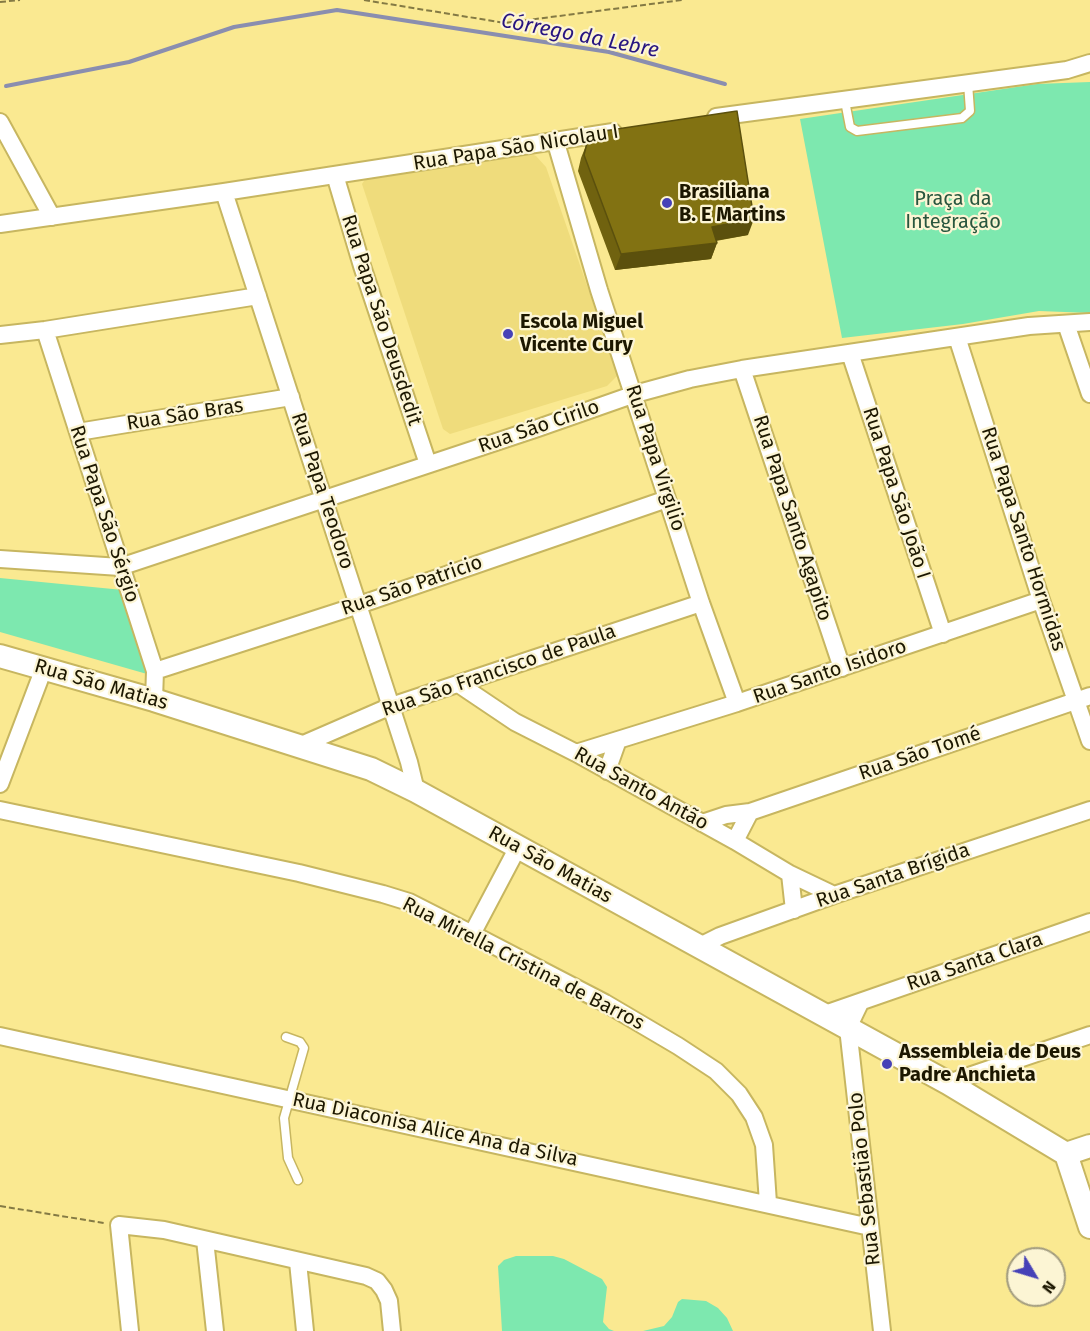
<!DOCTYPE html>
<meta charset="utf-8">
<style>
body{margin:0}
#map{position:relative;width:1090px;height:1331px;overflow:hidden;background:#fae991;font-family:"Fira Sans",sans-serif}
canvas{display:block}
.north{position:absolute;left:1006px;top:1247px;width:60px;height:60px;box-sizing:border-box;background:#fcf5d4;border:2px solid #a29c7f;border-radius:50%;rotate:128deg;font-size:16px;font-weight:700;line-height:24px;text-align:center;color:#1c1700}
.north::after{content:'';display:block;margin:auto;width:21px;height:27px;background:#4641b7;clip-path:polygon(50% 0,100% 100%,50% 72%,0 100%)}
</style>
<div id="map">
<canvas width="1090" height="1331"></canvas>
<div class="north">N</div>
</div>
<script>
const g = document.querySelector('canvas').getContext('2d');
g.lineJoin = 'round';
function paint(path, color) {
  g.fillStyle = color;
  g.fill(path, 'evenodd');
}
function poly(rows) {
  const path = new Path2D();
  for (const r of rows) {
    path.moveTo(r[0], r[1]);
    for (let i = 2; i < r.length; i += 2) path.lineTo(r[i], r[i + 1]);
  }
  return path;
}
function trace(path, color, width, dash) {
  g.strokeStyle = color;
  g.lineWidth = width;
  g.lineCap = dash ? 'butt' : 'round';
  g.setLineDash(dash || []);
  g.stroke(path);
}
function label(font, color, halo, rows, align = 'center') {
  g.font = font + ' "Fira Sans",sans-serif';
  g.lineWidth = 4.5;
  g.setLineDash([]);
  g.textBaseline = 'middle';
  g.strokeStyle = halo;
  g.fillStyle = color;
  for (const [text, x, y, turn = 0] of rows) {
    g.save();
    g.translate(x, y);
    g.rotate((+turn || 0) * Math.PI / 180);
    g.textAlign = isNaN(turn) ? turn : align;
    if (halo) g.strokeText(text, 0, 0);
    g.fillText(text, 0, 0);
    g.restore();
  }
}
paint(poly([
 [525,151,536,156,546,167,618,375,607,386,450,434,443,429,362,184,366,178]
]), '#efdc7c');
paint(poly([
 [1090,82,1090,313,1039,311,963,324,842,338,800,119,1037,84],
 [0,578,123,590,147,674,0,632],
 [516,1256,553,1256,564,1259,602,1279,607,1287,603,1322,609,1329,614,1331,502,1331,498,1266,504,1260],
 [682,1299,706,1301,718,1308,727,1318,733,1331,643,1331,664,1326,672,1317,678,1302]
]), '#7de8af');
trace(poly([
 [6,86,129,62,234,27,337,10,609,52,725,84]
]), '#8a8eaf', 4);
const lane = poly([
 [845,101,850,127,857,131,962,118,970,111,968,83],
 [286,1037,300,1042,304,1048,284,1118,288,1158,298,1180]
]);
const street = poly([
 [716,117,1067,70,1090,63],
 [0,122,52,217],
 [556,143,599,290,701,603,737,703],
 [335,175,362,266,428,464],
 [224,192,409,762,416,791],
 [0,224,224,192,613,132],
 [1066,324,1090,394],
 [45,330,155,671,154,700],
 [0,335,45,330,258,296],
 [957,337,1041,600,1090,741],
 [850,353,943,634],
 [742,369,842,668],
 [78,432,291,397],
 [0,559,120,567,538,428,635,394,690,379,742,369,1029,326,1090,322],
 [155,671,359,605,667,499],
 [460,685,515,722,576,753,735,841,790,874,834,895],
 [299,746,391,706,701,603],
 [576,753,737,703,1041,600],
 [607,771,618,740],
 [0,784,44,668],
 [0,810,299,873,383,894,409,902,472,934,605,1003,678,1046,716,1071,739,1094,754,1117,764,1145,768,1203],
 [702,823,726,815,750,812,1090,696],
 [735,841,750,812],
 [790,874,794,910],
 [472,934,518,847],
 [698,947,720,936,834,895,1090,810],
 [860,1003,848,1028,882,1331],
 [822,1015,1090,922],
 [0,1036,870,1227],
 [948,1083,1090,1035],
 [205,1240,215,1331],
 [298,1262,305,1331],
 [130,1331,119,1225,164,1230,366,1276,377,1281,384,1290,389,1301,392,1331]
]);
const secondary = poly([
 [0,656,154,700,371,769,416,791,948,1083,1066,1154],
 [1066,1154,1090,1227],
 [1066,1154,1090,1146]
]);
trace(lane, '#c7b660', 11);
trace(street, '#c7b660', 20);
trace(secondary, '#c7b660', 26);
trace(poly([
 [364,0,505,23,682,0],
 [0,2,20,0],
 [0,1206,104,1223]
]), '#847a44', 2, [6, 3]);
trace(lane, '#fff', 8);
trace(street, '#fff', 16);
trace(secondary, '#fff', 22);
paint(poly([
 [587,143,748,235,716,241,717,243,711,259,615,270,578,171,581,158]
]), '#70620f');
paint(poly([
 [754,219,748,235,707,242,712,227],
 [717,243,711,259,615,270,621,254]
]), '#5b500d');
const building = poly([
 [737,111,754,219,712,227,717,243,621,254,584,155,587,143,597,132,737,111]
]);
paint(building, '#827212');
trace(building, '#5b500d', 1.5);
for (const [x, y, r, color] of [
 [667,203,6,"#4641b7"],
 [508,334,6,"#4641b7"],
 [887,1064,6,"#4641b7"]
]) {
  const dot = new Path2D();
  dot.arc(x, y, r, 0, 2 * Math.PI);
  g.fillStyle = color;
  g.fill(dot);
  trace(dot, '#fcf5d4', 2);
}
label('20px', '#1c1700', '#fcf5d4', [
 ["Rua Papa São Nicolau I",516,148,-9],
 ["Rua Papa São Deusdedit",381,320,72],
 ["Rua São Bras",185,415,-9],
 ["Rua São Cirilo",539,427,-19],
 ["Rua Papa Virgilio",655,458,72],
 ["Rua Papa Teodoro",322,491,72],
 ["Rua Papa São João I",896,493,72],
 ["Rua Papa São Sérgio",104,514,72],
 ["Rua Papa Santo Agapito",792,518,72],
 ["Rua Papa Santo Hormidas",1023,539,72],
 ["Rua São Patricio",412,586,-19],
 ["Rua São Francisco de Paula",499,671,-19],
 ["Rua Santo Isidoro",830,672,-19],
 ["Rua São Matias",101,685,16],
 ["Rua São Tomé",920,754,-19],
 ["Rua Santo Antão",641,789,29],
 ["Rua São Matias",550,865,29],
 ["Rua Santa Brígida",893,876,-19],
 ["Rua Santa Clara",975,962,-19],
 ["Rua Mirella Cristina de Barros",523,964,27],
 ["Rua Diaconisa Alice Ana da Silva",435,1130,12],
 ["Rua Sebastião Polo",865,1179,-96]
]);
label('bold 20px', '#1c1700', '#fcf5d4', [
 ["Brasiliana",679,192],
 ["B. E Martins",679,215],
 ["Escola Miguel",520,322],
 ["Vicente Cury",520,345],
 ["Assembleia de Deus",899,1052],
 ["Padre Anchieta",899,1075]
], 'left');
label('20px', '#28563e', '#fcf5d4', [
 ["Praça da",953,199],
 ["Integração",953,222]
]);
label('italic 21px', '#271480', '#fcf5d4', [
 ["Córrego da Lebre",580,36,11]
]);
</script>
